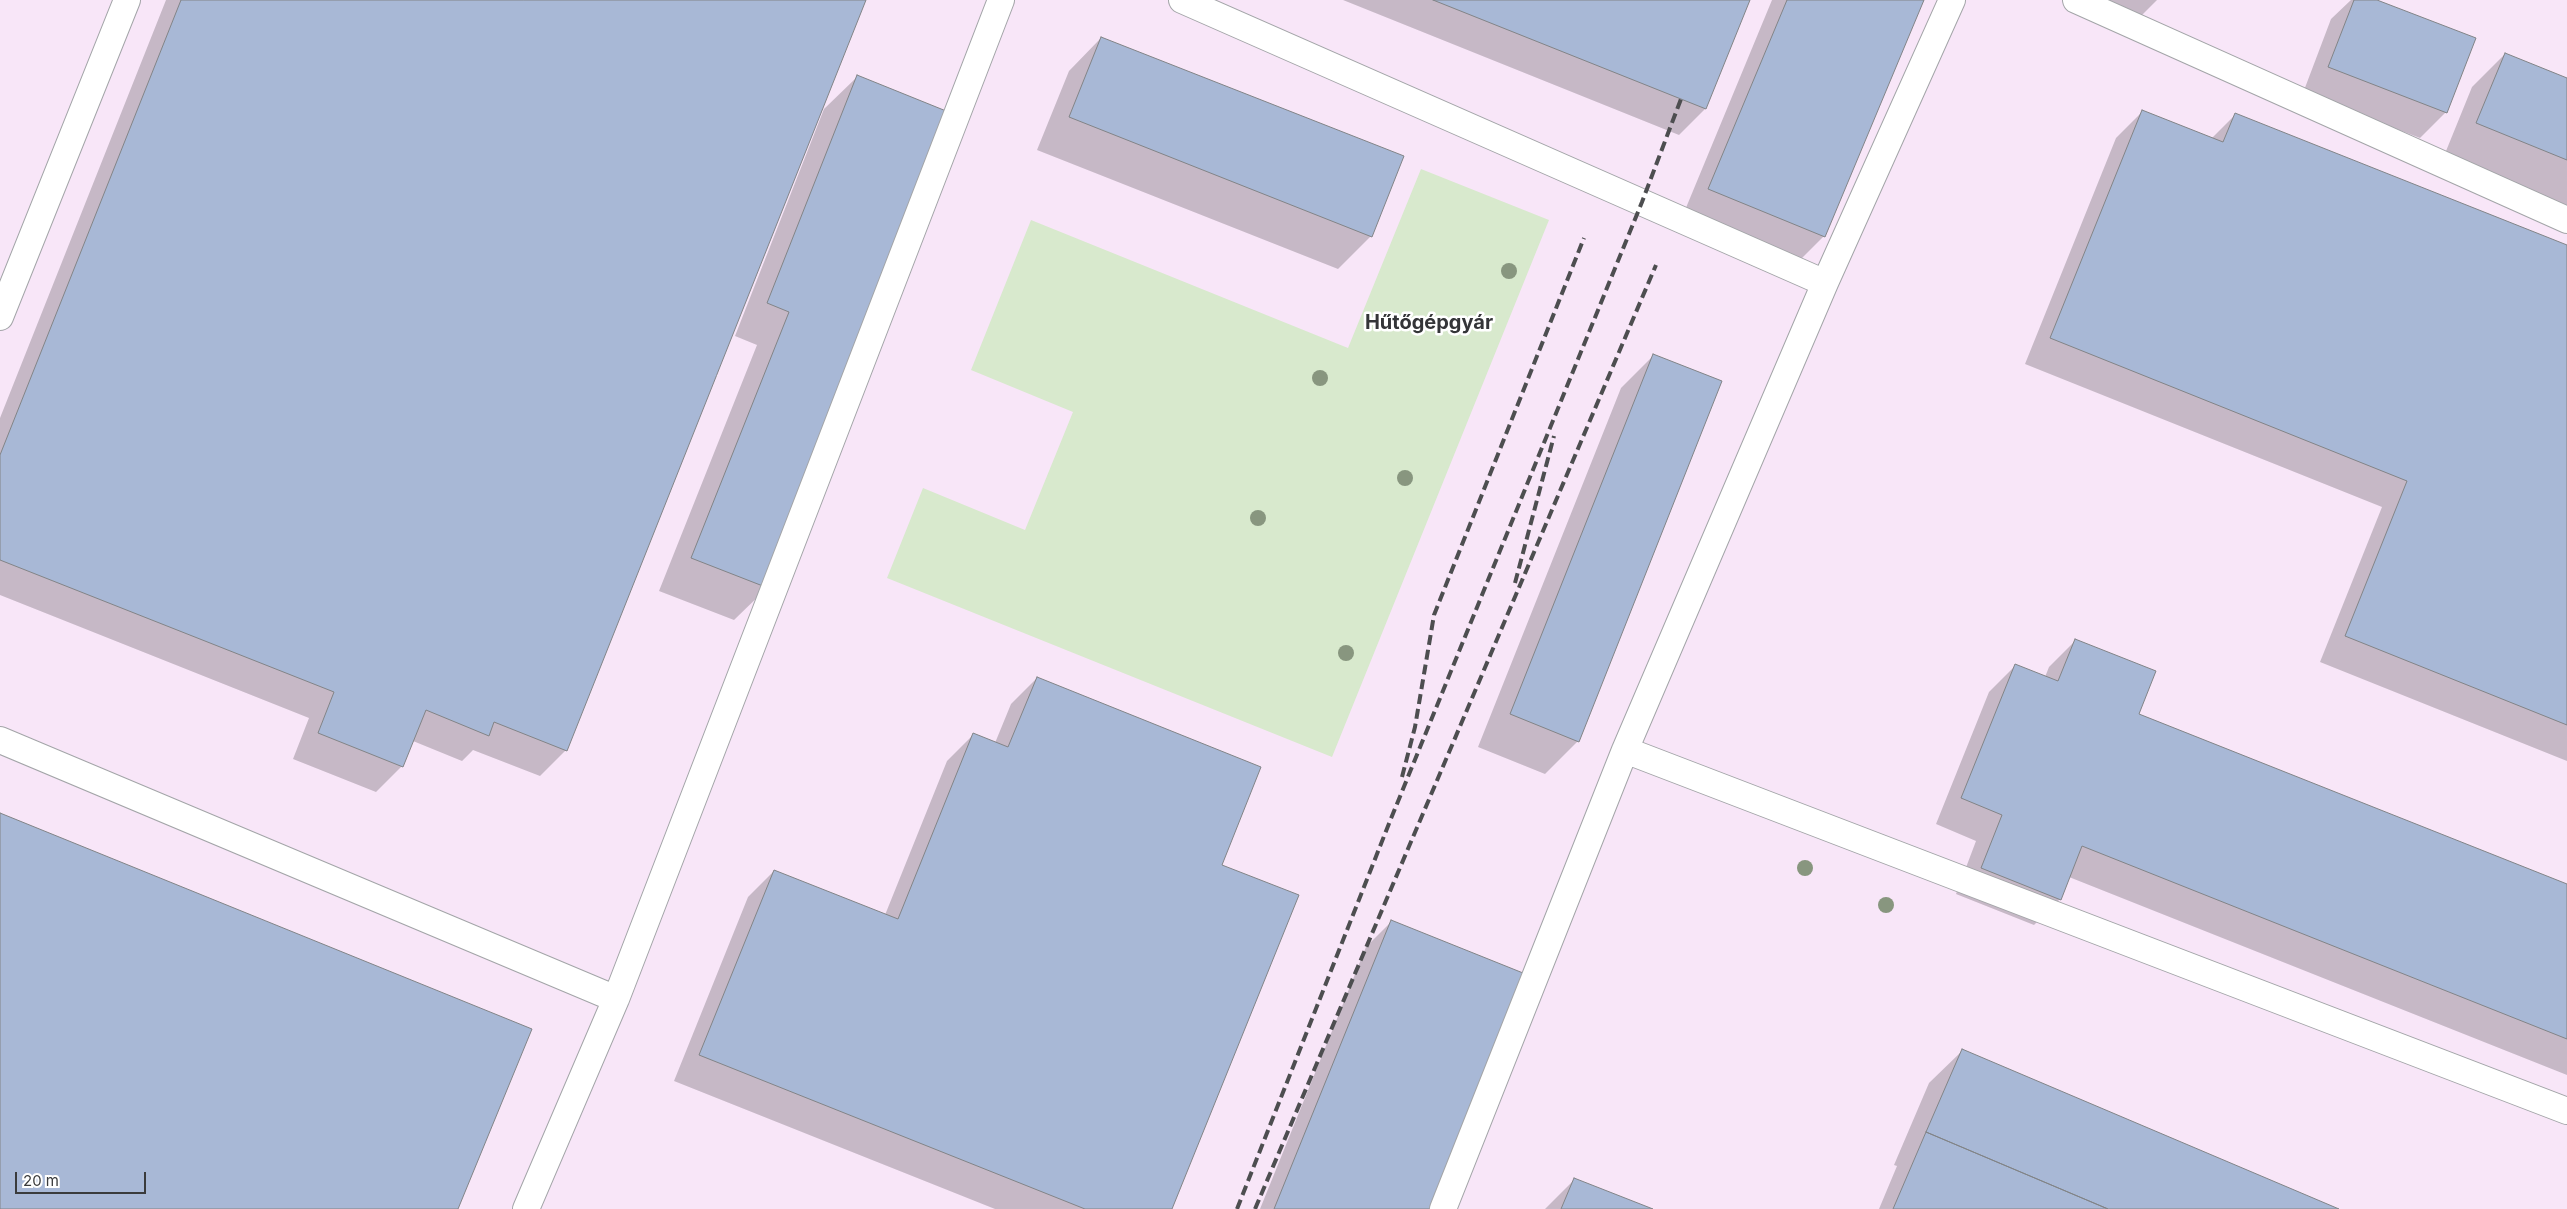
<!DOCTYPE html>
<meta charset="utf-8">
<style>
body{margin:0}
#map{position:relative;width:2567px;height:1209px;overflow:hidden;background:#f5f7fa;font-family:Inter,sans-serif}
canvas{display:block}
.scale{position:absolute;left:15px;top:1172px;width:131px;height:22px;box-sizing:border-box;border:2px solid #3a3b3c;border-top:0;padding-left:6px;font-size:15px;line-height:18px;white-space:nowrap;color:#3a3b3c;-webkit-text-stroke:4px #fff;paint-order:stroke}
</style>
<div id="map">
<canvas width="2567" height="1209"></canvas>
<div class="scale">20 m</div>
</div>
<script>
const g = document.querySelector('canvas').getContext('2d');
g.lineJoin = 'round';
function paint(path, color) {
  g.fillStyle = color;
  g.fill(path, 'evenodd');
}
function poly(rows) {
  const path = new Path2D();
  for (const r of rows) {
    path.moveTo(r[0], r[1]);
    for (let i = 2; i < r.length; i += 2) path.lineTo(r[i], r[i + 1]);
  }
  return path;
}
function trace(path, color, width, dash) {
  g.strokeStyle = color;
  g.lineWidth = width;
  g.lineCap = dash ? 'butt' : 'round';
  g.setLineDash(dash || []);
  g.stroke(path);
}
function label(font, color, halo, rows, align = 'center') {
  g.font = font + ' Inter,sans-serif';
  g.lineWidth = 5;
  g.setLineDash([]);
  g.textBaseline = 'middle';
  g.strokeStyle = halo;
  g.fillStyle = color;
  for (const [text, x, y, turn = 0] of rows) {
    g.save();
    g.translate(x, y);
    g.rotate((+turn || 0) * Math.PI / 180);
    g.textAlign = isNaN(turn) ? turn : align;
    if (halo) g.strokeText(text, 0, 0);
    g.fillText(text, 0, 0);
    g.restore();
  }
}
paint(poly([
 [0,0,2567,0,2567,1209,0,1209]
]), '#f8e6f8');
paint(poly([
 [1421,169,1549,220,1332,757,887,578,923,488,1025,530,1073,412,971,370,1031,220,1348,348]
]), '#d8e9cd');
paint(poly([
 [166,0,865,0,566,750,540,776,473,750,462,761,413,741,402,766,376,792,293,759,309,718,0,595,0,418],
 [1343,0,1749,0,1705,109,1679,135],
 [1772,0,1922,0,1824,236,1798,262,1683,215],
 [2090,0,2157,0,2138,19],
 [2351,0,2374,0,2446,112,2420,138,2303,93,2331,19],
 [1101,38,1371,236,1338,269,1037,150,1069,71],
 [2505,54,2567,79,2567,206,2444,156,2472,87],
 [857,77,767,588,734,620,659,591,757,345,735,336,824,109],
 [2142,112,2211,139,2235,115,2567,247,2567,761,2320,662,2382,507,2025,364,2116,138],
 [1654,355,1721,381,1578,741,1545,774,1478,747,1621,388],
 [2075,641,2138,714,2567,885,2567,1075,2069,877,2060,899,2034,925,1956,894,1976,841,1936,824,1989,692,2015,666,2045,677,2049,667],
 [1037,678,1220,865,1171,1209,995,1209,674,1081,748,897,774,871,885,915,947,761,973,735,995,743,1011,704],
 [1392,921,1432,1209,1260,1209,1366,947],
 [1962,1051,2336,1209,1879,1209,1897,1166,1894,1165,1929,1083],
 [1574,1180,1649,1209,1545,1209]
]), '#0003');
const building = poly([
 [181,0,866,0,567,751,494,722,489,736,426,710,403,767,318,733,334,692,0,560,0,455,181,0],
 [1433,0,1750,0,1706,109,1433,0],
 [1787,0,1924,0,1825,237,1708,189,1787,0],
 [2354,0,2377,0,2476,38,2447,113,2328,67,2354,0],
 [1101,37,1404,156,1372,237,1069,117,1101,37],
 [2505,53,2567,78,2567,160,2476,123,2505,53],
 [857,75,956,115,768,588,691,558,789,312,767,303,857,75],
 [2142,110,2223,142,2235,113,2567,245,2567,725,2345,636,2407,481,2050,338,2142,110],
 [1653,354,1722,381,1579,742,1510,714,1653,354],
 [2075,639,2156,671,2139,714,2567,884,2567,1039,2082,846,2061,900,1981,868,2002,815,1961,798,2015,664,2058,681,2075,639],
 [1037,677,1261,767,1222,865,1299,895,1172,1209,1085,1209,699,1055,774,870,898,919,973,733,1008,747,1037,677],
 [0,813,532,1029,458,1209,0,1209,0,813],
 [1391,920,1528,975,1434,1209,1274,1209,1391,920],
 [1962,1049,2339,1209,2108,1209,1926,1132,1962,1049],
 [1926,1132,2108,1209,1893,1209,1926,1132],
 [1574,1178,1653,1209,1561,1209,1574,1178]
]);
paint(building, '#a8b8d6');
trace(building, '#828487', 1);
const service = poly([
 [1182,0,1825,283],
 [2076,0,2567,220],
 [0,317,127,0],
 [0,740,616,999],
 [1625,750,2567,1111],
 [526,1209,616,999,1001,0],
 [1443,1209,1625,750,1825,283,1952,0]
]);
trace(service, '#a3a5a8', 28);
trace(service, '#fff', 26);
trace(poly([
 [1515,583,1554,436],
 [1402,777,1415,727,1434,615,1584,238],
 [1237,1209,1390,821,1642,202,1681,99],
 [1255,1209,1656,265]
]), '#4d4e50', 4, [10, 5]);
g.fillStyle = '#88967f';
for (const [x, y] of [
 [1509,271],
 [1320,378],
 [1405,478],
 [1258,518],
 [1346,653],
 [1805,868],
 [1886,905]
]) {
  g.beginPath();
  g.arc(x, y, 8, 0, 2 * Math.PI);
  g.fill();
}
label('bold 20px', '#343538', '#fff', [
 ["Hűtőgépgyár",1429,323]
]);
</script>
